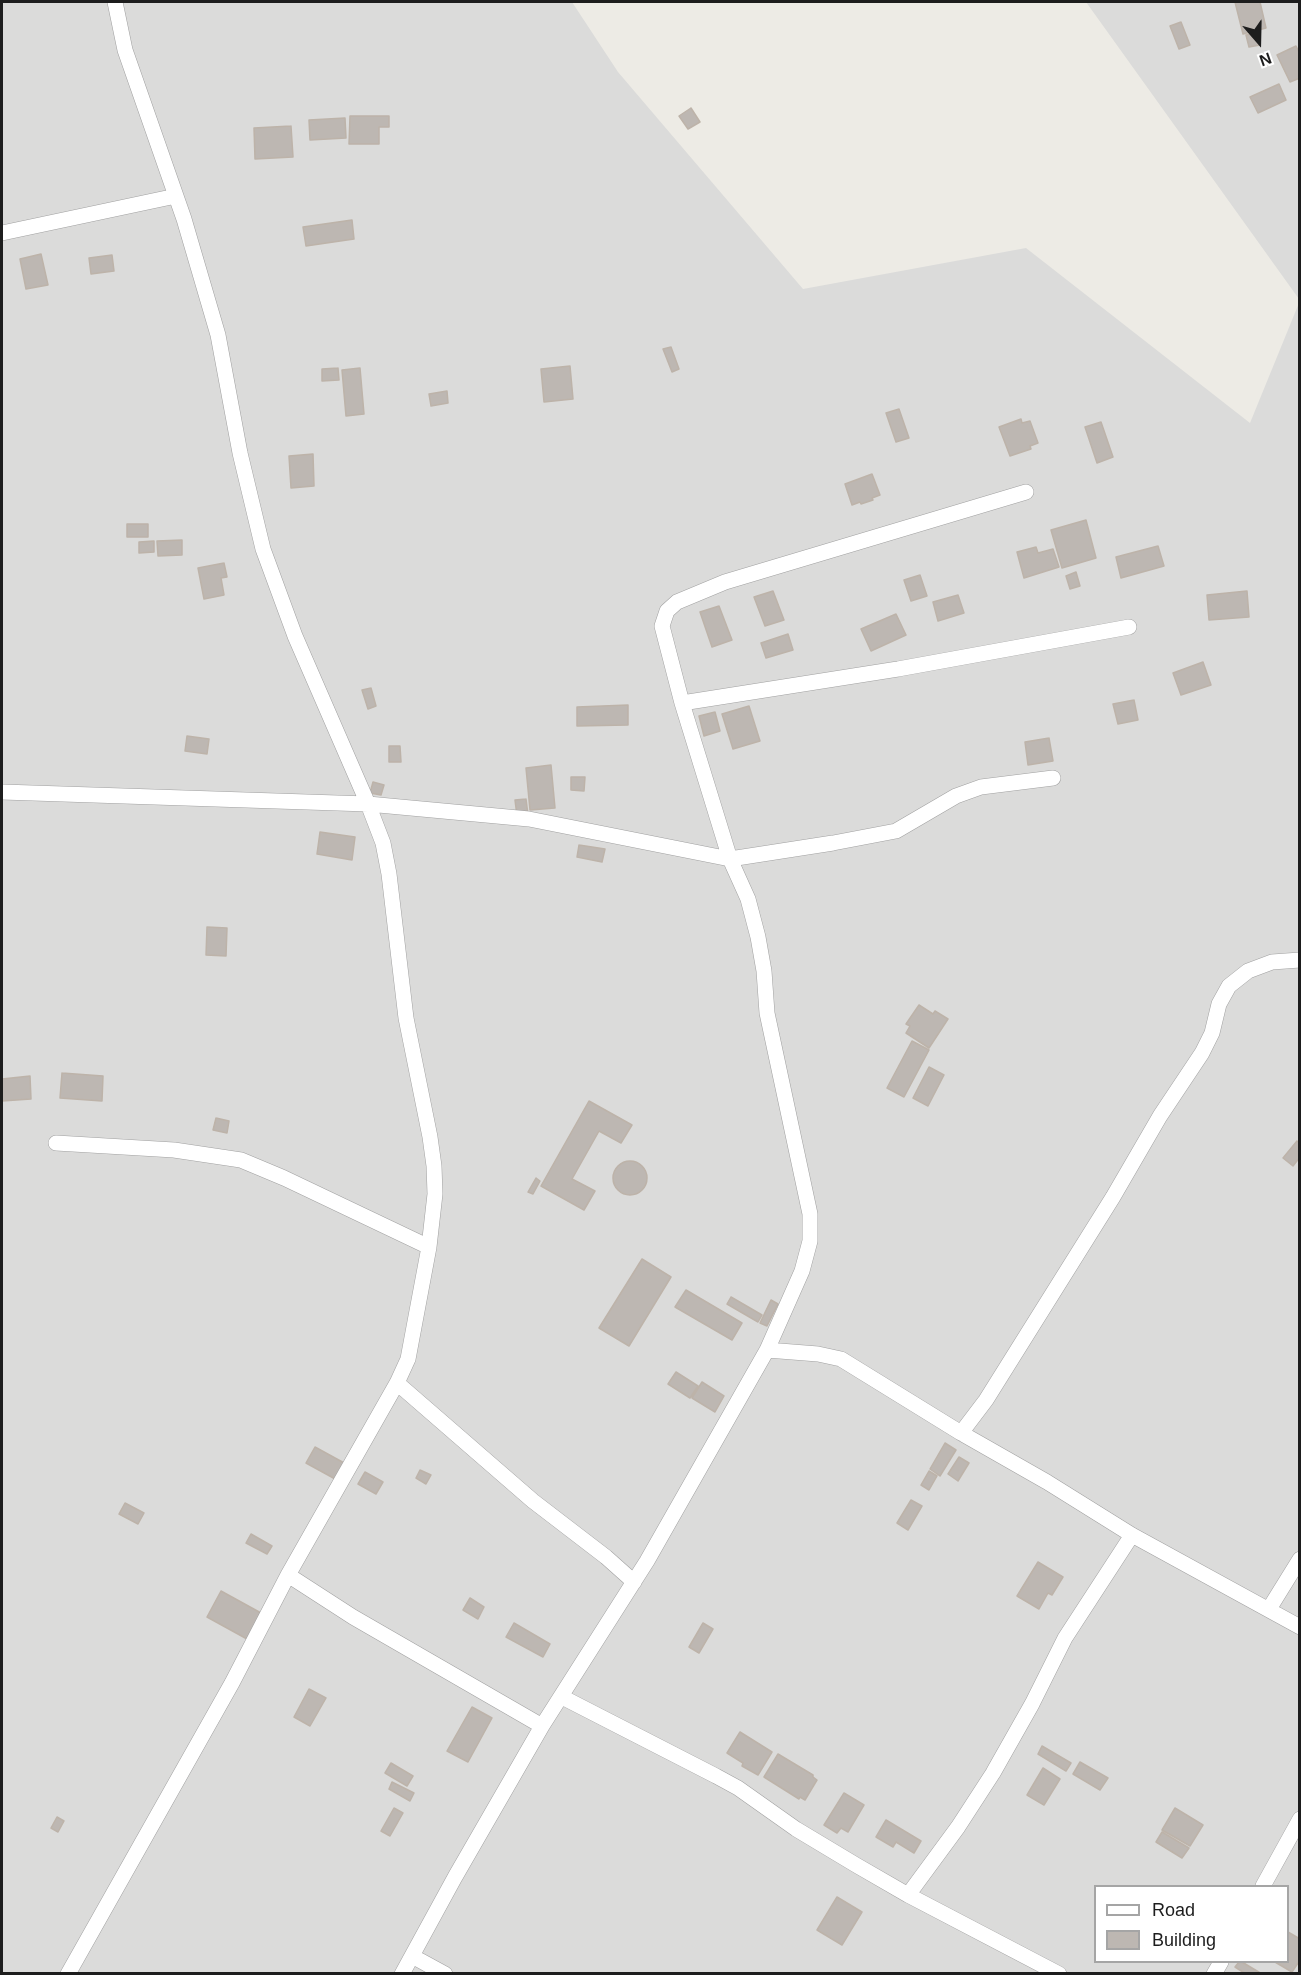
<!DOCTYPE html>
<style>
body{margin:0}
#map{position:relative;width:1301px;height:1975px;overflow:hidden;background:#edebe5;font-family:Arial,sans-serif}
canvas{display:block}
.frame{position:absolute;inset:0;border:3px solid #1d1d1d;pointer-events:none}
.legend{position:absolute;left:1094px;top:1885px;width:195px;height:78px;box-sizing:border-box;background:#fff;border:2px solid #a5a5a5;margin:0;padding:8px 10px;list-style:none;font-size:18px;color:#1d1d1d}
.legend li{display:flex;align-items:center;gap:12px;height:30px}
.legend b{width:30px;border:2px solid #a5a5a5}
.north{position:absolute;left:1229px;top:12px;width:60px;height:60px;-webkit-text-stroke:4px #fff;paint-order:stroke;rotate:160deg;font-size:16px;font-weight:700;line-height:24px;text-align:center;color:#1d1d1d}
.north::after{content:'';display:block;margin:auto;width:21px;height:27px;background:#1d1d1d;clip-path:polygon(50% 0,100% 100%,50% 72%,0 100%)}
</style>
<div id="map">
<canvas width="1301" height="1975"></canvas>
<div class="frame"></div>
<ul class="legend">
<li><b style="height:8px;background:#fff"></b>Road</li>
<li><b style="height:16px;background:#bdb7b2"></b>Building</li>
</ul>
<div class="north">N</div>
</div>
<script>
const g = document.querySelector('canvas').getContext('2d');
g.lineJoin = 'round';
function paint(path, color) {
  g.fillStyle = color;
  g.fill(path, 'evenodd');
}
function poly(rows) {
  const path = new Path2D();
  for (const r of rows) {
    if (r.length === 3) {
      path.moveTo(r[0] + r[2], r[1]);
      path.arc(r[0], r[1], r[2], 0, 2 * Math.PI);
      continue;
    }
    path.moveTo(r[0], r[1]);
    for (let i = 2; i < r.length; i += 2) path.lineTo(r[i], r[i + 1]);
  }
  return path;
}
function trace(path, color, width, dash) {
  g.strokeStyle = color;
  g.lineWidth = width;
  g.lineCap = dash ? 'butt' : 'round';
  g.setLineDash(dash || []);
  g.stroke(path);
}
paint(poly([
 [2,2,572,2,618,72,803,289,1026,248,1250,423,1299,303,1299,1973,2,1974],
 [1096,1886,1288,1886,1288,1962,1096,1962],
 [1086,2,1299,2,1299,299]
]), '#dbdbda');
const building = poly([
 [1235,2,1260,2,1266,28,1243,34,1235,2],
 [1181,22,1190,45,1179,49,1170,26,1181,22],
 [1258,33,1260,45,1249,47,1246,35,1258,33],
 [1296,46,1300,54,1300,78,1290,82,1277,55,1296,46],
 [1279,84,1286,100,1258,113,1250,97,1279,84],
 [691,108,700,122,688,129,679,116,691,108],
 [350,116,389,116,389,127,379,127,379,144,349,144,350,116],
 [345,118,346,138,310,140,309,120,345,118],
 [291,126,293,157,255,159,254,128,291,126],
 [352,220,354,239,306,246,303,227,352,220],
 [41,254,48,285,26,289,20,259,41,254],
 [112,255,114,271,91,274,89,258,112,255],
 [671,347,679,369,672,372,663,349,671,347],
 [570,366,573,399,544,402,541,369,570,366],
 [338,368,339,380,322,381,322,369,338,368],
 [360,368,364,414,346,416,342,370,360,368],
 [447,391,448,403,431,406,429,394,447,391],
 [899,409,909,438,896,442,886,413,899,409],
 [1021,419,1022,423,1030,421,1038,443,1030,446,1031,449,1010,456,999,427,1021,419],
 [1101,422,1113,457,1097,463,1085,427,1101,422],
 [313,454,314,486,291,488,289,456,313,454],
 [872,474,880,495,872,498,873,500,861,504,860,502,852,505,845,484,872,474],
 [1086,520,1096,558,1062,568,1051,530,1086,520],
 [127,524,148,524,148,537,127,537,127,524],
 [182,540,182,555,158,556,157,541,182,540],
 [154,541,154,552,139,553,139,542,154,541],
 [1158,546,1164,566,1121,578,1116,557,1158,546],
 [1036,547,1038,553,1053,549,1059,567,1024,578,1017,552,1036,547],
 [224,563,227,577,221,578,224,595,204,599,198,568,224,563],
 [1076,572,1080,586,1070,589,1066,576,1076,572],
 [920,575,927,596,911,601,904,580,920,575],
 [773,591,784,620,765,626,754,597,773,591],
 [1247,591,1249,617,1209,620,1207,595,1247,591],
 [958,595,964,613,938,621,933,602,958,595],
 [719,606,732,640,712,647,700,612,719,606],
 [896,614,906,635,871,651,861,629,896,614],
 [788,634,793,650,766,658,761,643,788,634],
 [1203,662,1211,685,1181,695,1173,673,1203,662],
 [371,688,376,706,368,709,362,690,371,688],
 [1134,700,1138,720,1118,724,1113,704,1134,700],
 [628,705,628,725,577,726,577,707,628,705],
 [749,706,760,741,733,749,722,714,749,706],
 [715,712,720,731,704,736,699,716,715,712],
 [187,736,209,739,207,754,185,751,187,736],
 [1049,738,1053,761,1028,765,1025,742,1049,738],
 [389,746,400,746,401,762,389,762,389,746],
 [551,765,555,808,530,810,526,768,551,765],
 [571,777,585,777,584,791,571,790,571,777],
 [373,782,384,785,381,795,370,793,373,782],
 [526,799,528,815,517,816,515,800,526,799],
 [320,832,355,837,352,860,317,854,320,832],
 [579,845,605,849,602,862,577,857,579,845],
 [207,927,227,928,226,956,206,955,207,927],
 [919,1005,933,1014,935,1011,948,1019,929,1048,906,1033,910,1026,906,1024,919,1005],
 [912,1041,929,1050,904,1097,887,1088,912,1041],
 [929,1067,944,1075,928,1106,913,1098,929,1067],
 [62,1073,103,1076,102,1101,60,1098,62,1073],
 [30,1076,31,1099,2,1101,2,1079,30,1076],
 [589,1101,632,1125,621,1143,599,1131,572,1179,595,1191,584,1210,541,1186,589,1101],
 [216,1118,229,1121,227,1133,213,1130,216,1118],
 [1297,1141,1300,1143,1300,1157,1293,1166,1283,1158,1297,1141],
 [630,1178,17],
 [536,1178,540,1181,533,1194,528,1192,536,1178],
 [642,1259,671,1277,629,1346,599,1328,642,1259],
 [686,1290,742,1323,732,1340,675,1307,686,1290],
 [731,1297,762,1315,758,1322,727,1304,731,1297],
 [771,1300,778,1304,767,1326,760,1323,771,1300],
 [676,1372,698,1386,690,1398,668,1384,676,1372],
 [702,1382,724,1396,715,1412,692,1398,702,1382],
 [945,1443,956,1450,940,1476,930,1469,945,1443],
 [315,1447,346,1464,337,1480,306,1463,315,1447],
 [959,1457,969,1463,958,1481,948,1474,959,1457],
 [420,1470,431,1475,426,1484,416,1478,420,1470],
 [929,1471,937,1476,929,1490,921,1485,929,1471],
 [365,1472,383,1482,376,1494,358,1484,365,1472],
 [911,1500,922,1506,908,1530,897,1523,911,1500],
 [125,1503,144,1513,138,1524,119,1514,125,1503],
 [251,1534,272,1546,267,1554,246,1543,251,1534],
 [1038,1562,1063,1577,1052,1595,1048,1593,1039,1609,1017,1596,1038,1562],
 [221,1591,261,1613,247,1639,207,1617,221,1591],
 [470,1598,484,1607,478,1619,463,1610,470,1598],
 [514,1623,550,1644,543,1657,506,1637,514,1623],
 [703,1623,713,1629,699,1653,689,1647,703,1623],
 [309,1689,326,1698,310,1726,294,1717,309,1689],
 [472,1707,492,1718,468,1762,447,1751,472,1707],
 [740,1732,772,1752,758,1775,742,1766,743,1763,727,1753,740,1732],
 [1042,1746,1071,1763,1066,1771,1038,1754,1042,1746],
 [778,1754,813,1775,813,1777,817,1780,805,1800,800,1797,799,1799,764,1777,778,1754],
 [1080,1762,1108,1778,1100,1790,1073,1774,1080,1762],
 [391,1763,413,1776,407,1786,385,1773,391,1763],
 [1043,1768,1060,1779,1044,1805,1027,1795,1043,1768],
 [392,1782,414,1793,410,1801,389,1789,392,1782],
 [844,1793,864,1805,848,1832,841,1828,837,1833,824,1825,844,1793],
 [394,1808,403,1813,390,1836,381,1831,394,1808],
 [1175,1808,1203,1825,1190,1846,1162,1830,1175,1808],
 [57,1817,64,1821,58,1832,51,1828,57,1817],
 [886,1820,921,1841,914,1853,896,1842,893,1847,876,1837,886,1820],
 [1162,1832,1189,1848,1182,1858,1156,1842,1162,1832],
 [837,1897,862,1912,842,1945,817,1930,837,1897],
 [1288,1932,1300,1939,1300,1960,1292,1972,1275,1962,1288,1962,1288,1932],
 [1239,1962,1242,1962,1262,1974,1246,1974,1235,1967,1239,1962]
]);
paint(building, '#bdb7b2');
trace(building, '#bdb3a9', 1.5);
const minor = poly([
 [2,233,176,196],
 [682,703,898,669,1129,627],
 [2,792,368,804,529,819,730,859,833,843,896,831,956,796,981,787,1053,778],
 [56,1143,174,1150,241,1160,284,1178,429,1247],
 [767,1350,818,1354,841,1359,961,1433,1047,1482,1132,1535,1300,1627],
 [397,1383,533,1501,606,1557,634,1582],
 [961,1433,986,1400,1113,1197,1160,1116,1202,1053,1212,1033,1219,1004,1229,986,1248,971,1272,962,1300,960],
 [288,1575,353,1617,542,1726],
 [1269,1609,1300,1559],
 [562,1697,716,1776,738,1788,796,1829,856,1865,908,1895,1059,1974],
 [1263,1886,1300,1819],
 [908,1895,958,1827,993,1773,1032,1704,1065,1638,1132,1535],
 [412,1956,445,1974],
 [68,1974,232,1683,288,1575,397,1383,408,1359,429,1247,435,1194,434,1166,430,1137,406,1018,389,874,383,843,368,804,295,636,263,549,240,453,218,335,184,219,125,50,115,2],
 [402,1974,455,1877,542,1726,647,1561,767,1350,802,1271,810,1241,810,1214,767,1013,764,971,758,937,748,899,730,859,682,703,662,626,667,611,677,602,725,582,1026,492],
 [1214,1974,1221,1962]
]);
trace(minor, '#a1a1a1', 16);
trace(minor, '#fff', 15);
</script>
